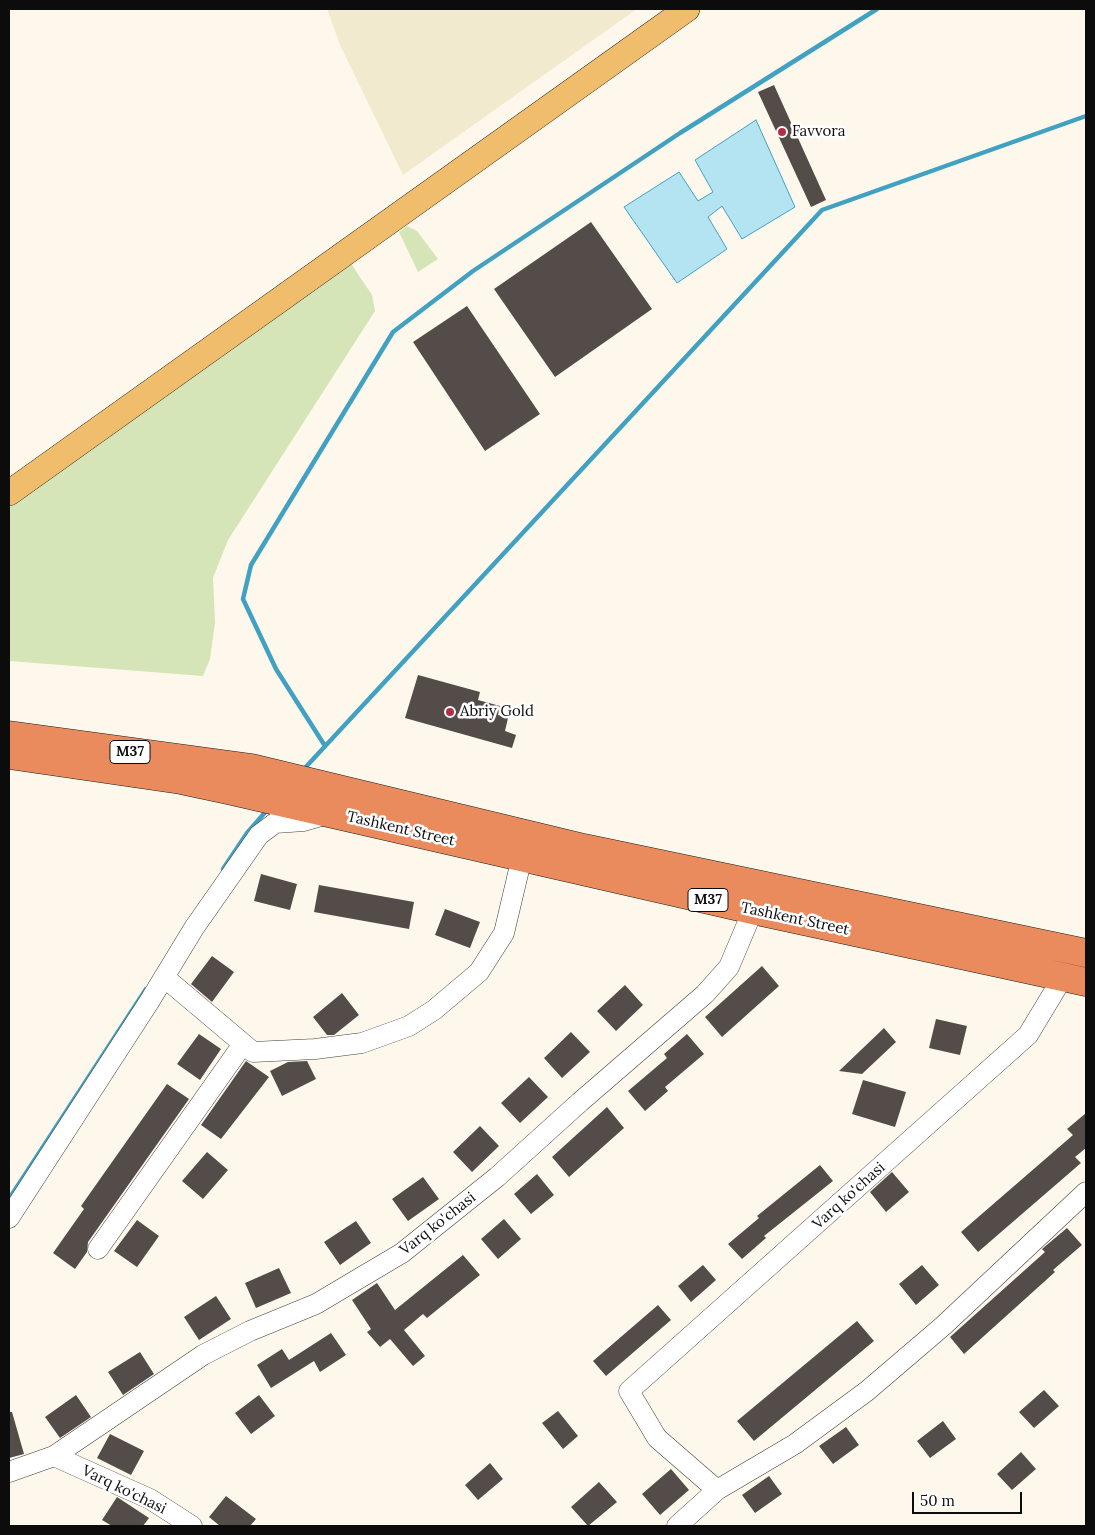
<!DOCTYPE html>
<style>
body{margin:0}
#map{position:relative;width:1095px;height:1535px;overflow:hidden;background:#fef8ec;font-family:Lora,serif}
canvas{display:block}
.frame{position:absolute;inset:0;border:10px solid #0c0c0c;pointer-events:none}
.scale{position:absolute;left:912px;top:1492px;width:110px;height:22px;box-sizing:border-box;border:2px solid #0c0c0c;border-top:0;padding-left:6px;font-size:15px;line-height:18px;white-space:nowrap;color:#0c0c0c;-webkit-text-stroke:4px #fff;paint-order:stroke}
</style>
<div id="map">
<canvas width="1095" height="1535"></canvas>
<div class="frame"></div>
<div class="scale">50 m</div>
</div>
<script>
const g = document.querySelector('canvas').getContext('2d');
g.lineJoin = 'round';
function paint(path, color) {
  g.fillStyle = color;
  g.fill(path, 'evenodd');
}
function poly(rows) {
  const path = new Path2D();
  for (const r of rows) {
    path.moveTo(r[0], r[1]);
    for (let i = 2; i < r.length; i += 2) path.lineTo(r[i], r[i + 1]);
  }
  return path;
}
function trace(path, color, width, dash) {
  g.strokeStyle = color;
  g.lineWidth = width;
  g.lineCap = dash ? 'butt' : 'round';
  g.setLineDash(dash || []);
  g.stroke(path);
}
function label(font, color, halo, rows, align = 'center') {
  g.font = font + ' Lora,serif';
  g.lineWidth = 5;
  g.setLineDash([]);
  g.textBaseline = 'middle';
  g.strokeStyle = halo;
  g.fillStyle = color;
  for (const [text, x, y, turn = 0] of rows) {
    g.save();
    g.translate(x, y);
    g.rotate((+turn || 0) * Math.PI / 180);
    g.textAlign = isNaN(turn) ? turn : align;
    if (halo) g.strokeText(text, 0, 0);
    g.fillText(text, 0, 0);
    g.restore();
  }
}
paint(poly([
 [327,9,637,9,403,175,340,45]
]), '#f2eace');
paint(poly([
 [407,226,417,231,438,259,418,272,399,232],
 [350,262,372,295,375,311,228,540,213,578,215,623,210,659,203,676,9,661,9,506]
]), '#d6e5b8');
const water = poly([
 [756,120,795,207,742,239,722,206,708,217,727,249,677,283,624,207,679,172,698,201,713,192,695,160,756,120]
]);
paint(water, '#b4e3f1');
trace(water, '#41a1c3', 1);
trace(poly([
 [325,746,276,669,243,599,251,565,393,332,473,271,680,133,877,9],
 [303,770,822,210,1086,116],
 [223,869,247,833,268,809],
 [9,1199,146,989]
]), '#41a1c3', 4.5);
paint(poly([
 [774,85,826,200,811,207,758,92],
 [591,222,652,309,555,377,494,289],
 [467,306,540,414,485,451,413,342],
 [418,675,480,692,478,700,500,706,498,715,508,718,505,731,516,735,512,748,405,718],
 [261,874,297,884,290,910,254,901],
 [319,885,414,902,409,929,314,912],
 [445,909,480,922,470,948,435,935],
 [212,956,234,972,212,1002,191,984],
 [762,966,779,986,722,1037,705,1017],
 [625,985,643,1005,616,1031,597,1011],
 [342,993,359,1015,334,1035,327,1035,313,1017],
 [936,1019,967,1026,960,1055,929,1048],
 [884,1028,896,1042,862,1074,839,1071],
 [571,1032,590,1052,562,1078,544,1058],
 [199,1034,221,1049,200,1080,177,1064],
 [687,1034,704,1054,665,1087,668,1091,645,1111,628,1091,667,1058,664,1054],
 [246,1061,269,1077,221,1139,201,1125],
 [307,1061,316,1079,282,1096,270,1071,288,1062],
 [529,1077,548,1097,520,1123,501,1103],
 [863,1080,906,1092,895,1127,852,1114],
 [167,1084,189,1099,88,1242,87,1252,75,1269,53,1253,84,1209,81,1206],
 [607,1107,624,1128,569,1177,552,1157],
 [1086,1113,1086,1148,1075,1157,1081,1163,978,1252,961,1232,1073,1135,1067,1129],
 [480,1126,499,1146,472,1172,453,1152],
 [207,1152,228,1170,203,1199,182,1181],
 [820,1165,833,1181,764,1236,766,1238,742,1259,728,1244,759,1218,757,1216],
 [892,1172,909,1192,886,1212,870,1192],
 [537,1174,554,1195,531,1214,514,1194],
 [423,1177,439,1199,408,1221,392,1199],
 [504,1219,521,1239,498,1259,481,1239],
 [137,1220,159,1236,137,1267,114,1251],
 [356,1221,371,1243,340,1265,324,1242],
 [1067,1228,1082,1245,1053,1270,1055,1272,964,1354,950,1337,1045,1252,1042,1249],
 [463,1255,480,1275,427,1318,423,1314,404,1330,425,1356,413,1366,390,1339,380,1347,367,1332,371,1329,352,1300,377,1283,395,1310],
 [703,1265,716,1280,691,1302,678,1286],
 [922,1265,939,1285,916,1305,899,1284],
 [279,1268,291,1293,256,1308,245,1283],
 [216,1296,231,1319,199,1340,184,1317],
 [658,1305,671,1320,606,1376,593,1361],
 [857,1321,874,1341,754,1441,737,1421],
 [331,1333,346,1355,320,1372,314,1361,271,1388,257,1365,282,1349,289,1360],
 [140,1352,154,1374,123,1395,108,1372],
 [1044,1390,1059,1406,1034,1428,1019,1412],
 [76,1395,91,1417,60,1438,45,1417],
 [259,1395,275,1416,251,1434,235,1413],
 [558,1411,578,1436,563,1449,542,1423],
 [9,1412,12,1412,24,1454,9,1458],
 [943,1421,956,1439,930,1458,917,1441],
 [846,1427,859,1445,833,1464,819,1446],
 [110,1434,144,1451,131,1475,97,1458],
 [1021,1452,1036,1469,1012,1490,997,1474],
 [490,1463,503,1479,478,1500,465,1485],
 [671,1469,689,1490,660,1515,642,1494],
 [769,1476,782,1494,755,1513,742,1495],
 [599,1482,617,1502,588,1526,571,1507],
 [226,1496,256,1519,250,1526,220,1526,209,1517],
 [117,1497,149,1518,143,1526,112,1526,102,1520]
]), '#544c49');
const minor = poly([
 [164,977,253,1052,315,1049,362,1043,409,1026,434,1010,479,972,504,933,522,857],
 [9,1218,149,1002,194,928,259,835,275,823,304,821,328,814],
 [98,1249,243,1044],
 [54,1456,203,1355,250,1331,316,1304,402,1253,497,1177,580,1102,705,994,729,967,753,910],
 [9,1472,54,1456,150,1499,192,1526],
 [717,1490,657,1438,629,1391,1028,1035,1063,977],
 [677,1526,717,1490,795,1444,867,1391,943,1326,1086,1192]
]);
const major = poly([
 [9,493,687,9]
]);
const highway = poly([
 [9,735,252,768,584,848,1086,953],
 [9,755,181,780,228,790,753,910,1086,982]
]);
trace(minor, '#3f3f3f', 21);
trace(major, '#1d1d1d', 26);
trace(highway, '#1d1d1d', 29);
trace(minor, '#fff', 20);
trace(major, '#efbd6b', 25);
trace(highway, '#ea8b5e', 28);
for (const [x, y, r, color] of [
 [782,132,5,"#b22e46"],
 [450,712,5,"#b22e46"]
]) {
  const dot = new Path2D();
  dot.arc(x, y, r, 0, 2 * Math.PI);
  g.fillStyle = color;
  g.fill(dot);
  trace(dot, '#fff', 2);
}
for (const [x, y, w] of [
 [130,752,40],
 [708,900,40]
]) {
  const box = new Path2D();
  box.roundRect(x - w / 2, y - 11.5, w, 23, 4);
  g.fillStyle = '#fff';
  g.fill(box);
  trace(box, '#0c0c0c', 1);
}
label('bold 14px', '#0c0c0c', null, [
 ["M37",130,752],
 ["M37",708,900]
]);
label('15px', '#0c0c0c', '#fff', [
 ["Favvora",792,132],
 ["Abriy Gold",460,712]
], 'left');
label('15px', '#0c0c0c', '#fff', [
 ["Tashkent Street",401,829,13],
 ["Tashkent Street",795,919,12],
 ["Varq ko'chasi",849,1196,-42],
 ["Varq ko'chasi",438,1224,-38],
 ["Varq ko'chasi",124,1490,26]
]);
</script>
